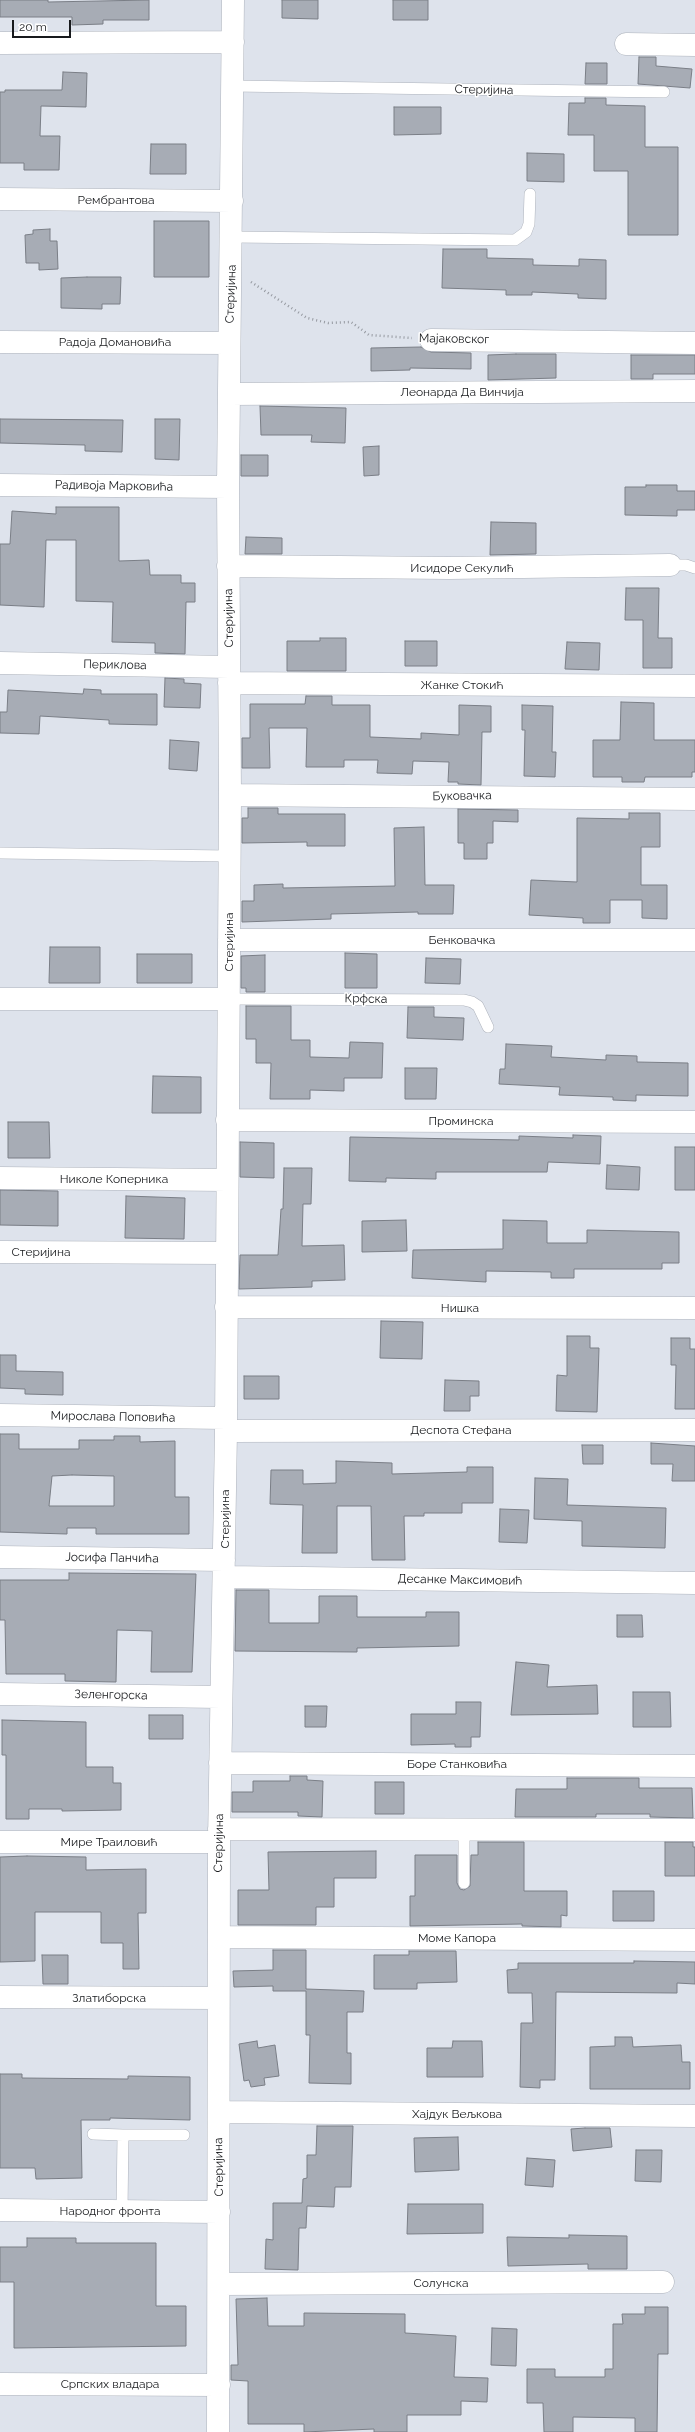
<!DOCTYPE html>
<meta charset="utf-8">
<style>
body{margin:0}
#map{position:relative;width:695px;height:2432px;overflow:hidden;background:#dee3ec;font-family:Raleway,sans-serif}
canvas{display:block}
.scale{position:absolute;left:12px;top:20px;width:59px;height:18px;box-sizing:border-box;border:2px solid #181a1d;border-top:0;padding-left:5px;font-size:12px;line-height:14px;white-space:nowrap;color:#181a1d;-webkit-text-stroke:3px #fff;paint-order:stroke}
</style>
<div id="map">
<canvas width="695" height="2432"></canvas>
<div class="scale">20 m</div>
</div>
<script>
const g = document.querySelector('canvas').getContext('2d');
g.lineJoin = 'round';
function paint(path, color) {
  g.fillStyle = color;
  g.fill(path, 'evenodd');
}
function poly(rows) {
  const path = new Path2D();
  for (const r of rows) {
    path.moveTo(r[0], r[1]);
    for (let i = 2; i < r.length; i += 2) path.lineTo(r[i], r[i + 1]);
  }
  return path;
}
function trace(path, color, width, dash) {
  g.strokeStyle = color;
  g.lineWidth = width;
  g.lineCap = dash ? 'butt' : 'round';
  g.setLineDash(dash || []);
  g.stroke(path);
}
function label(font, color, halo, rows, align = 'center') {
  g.font = font + ' Raleway,sans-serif';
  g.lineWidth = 3;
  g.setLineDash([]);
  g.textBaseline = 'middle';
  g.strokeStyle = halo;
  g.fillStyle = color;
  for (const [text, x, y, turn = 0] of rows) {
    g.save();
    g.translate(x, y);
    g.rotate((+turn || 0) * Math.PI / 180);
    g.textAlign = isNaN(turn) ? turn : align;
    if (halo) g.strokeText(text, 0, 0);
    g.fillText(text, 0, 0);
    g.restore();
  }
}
const building = poly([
 [0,0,48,0,48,2,149,0,149,20,103,20,103,24,72,25,72,17,0,17,0,0],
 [282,0,318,0,318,19,282,18,282,0],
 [393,0,428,0,428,20,393,20,393,0],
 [639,57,656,57,656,66,692,69,690,88,638,84,639,57],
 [586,63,607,63,607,84,585,84,586,63],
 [63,72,87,73,86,107,41,106,40,136,60,136,59,170,24,170,24,163,0,163,0,92,5,92,5,90,62,90,63,72],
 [585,98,606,98,606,105,645,106,645,147,678,147,678,235,628,235,628,171,594,171,594,135,568,135,569,103,585,103,585,98],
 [394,107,441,107,441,134,394,135,394,107],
 [151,144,186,144,186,174,150,174,151,144],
 [527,153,564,154,564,182,527,181,527,153],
 [154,221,209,221,209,277,154,277,154,221],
 [50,229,50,241,57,241,58,269,39,270,39,263,26,263,25,235,33,234,33,230,50,229],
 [443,249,487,249,487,258,533,259,533,265,579,266,579,259,606,260,606,299,578,298,578,294,532,292,532,295,506,295,506,290,442,288,443,249],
 [87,277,121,277,120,304,102,304,102,309,61,308,61,278,87,277],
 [421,347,431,352,471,353,471,369,410,368,410,370,371,371,371,348,421,347],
 [516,354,556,354,556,378,488,380,488,355,516,354],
 [631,355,695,355,695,374,653,374,653,379,631,379,631,355],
 [260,406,346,408,345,443,311,442,312,435,261,435,260,406],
 [0,419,123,420,122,452,85,451,85,445,0,443,0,419],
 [155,419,180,419,179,460,155,459,155,419],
 [379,446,379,475,364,476,363,447,379,446],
 [241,455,268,455,268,476,241,476,241,455],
 [646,485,677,485,677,491,695,491,695,510,677,510,677,516,625,515,625,487,646,487,646,485],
 [56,507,119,507,119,561,149,560,150,575,181,575,181,583,195,583,195,602,186,602,185,654,155,653,155,643,112,642,113,602,76,601,76,540,46,540,44,607,0,605,0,544,10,544,12,511,56,514,56,507],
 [491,522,536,523,536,554,490,555,491,522],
 [246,537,282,538,282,554,245,554,246,537],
 [626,588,659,588,658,638,672,638,672,668,643,668,643,620,625,620,626,588],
 [320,638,346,638,346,671,287,671,287,641,320,641,320,638],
 [405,641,437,641,437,666,405,666,405,641],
 [567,642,600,643,599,670,565,669,567,642],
 [165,678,184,679,184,683,201,684,200,708,164,707,165,678],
 [84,689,101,690,101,694,157,694,157,725,109,724,109,720,40,716,39,734,0,733,0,712,7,712,8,690,83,694,84,689],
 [306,696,332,696,332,705,370,705,370,737,421,739,421,733,459,735,459,705,491,706,491,732,482,732,481,785,458,784,458,782,448,782,449,762,413,761,412,774,377,773,378,760,344,760,344,767,306,767,307,728,269,728,270,768,242,768,242,738,250,738,250,704,305,704,306,696],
 [621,702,654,703,654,740,695,740,695,772,692,772,692,777,645,777,644,782,622,782,622,777,593,777,593,740,620,740,621,702],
 [522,705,553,706,552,752,556,752,555,777,524,776,525,730,522,730,522,705],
 [170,740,199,742,197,771,169,769,170,740],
 [248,808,278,808,278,814,345,814,345,846,307,846,307,842,242,843,242,818,248,818,248,808],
 [458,809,518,810,518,822,493,821,493,843,487,843,487,859,464,859,464,843,458,843,458,809],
 [629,813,660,813,660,847,641,847,641,885,667,885,667,919,642,918,642,900,610,900,610,923,583,923,583,918,529,915,531,880,577,882,577,818,629,819,629,813],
 [424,827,425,885,454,885,453,914,418,914,418,912,331,914,331,919,242,922,242,901,254,901,254,885,283,884,283,888,395,886,394,828,424,827],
 [50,947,100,947,100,983,49,983,50,947],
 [345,953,377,954,377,988,345,988,345,953],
 [137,954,192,954,192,983,137,983,137,954],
 [265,955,265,992,246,992,246,988,241,988,241,956,265,955],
 [426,958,461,959,460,984,425,983,426,958],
 [246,1006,291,1006,291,1040,310,1040,310,1057,349,1058,350,1042,383,1043,382,1078,344,1078,344,1091,310,1090,310,1099,270,1099,271,1063,256,1063,256,1039,246,1039,246,1006],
 [408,1007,434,1007,434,1017,464,1018,463,1040,407,1038,408,1007],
 [506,1044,552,1046,551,1057,606,1060,606,1055,637,1056,637,1062,688,1063,688,1096,636,1095,636,1101,613,1100,613,1097,559,1095,560,1087,499,1084,500,1069,505,1069,506,1044],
 [405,1068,437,1068,436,1099,405,1099,405,1068],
 [153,1076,201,1077,201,1113,152,1113,153,1076],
 [8,1122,49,1122,50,1158,8,1158,8,1122],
 [573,1135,601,1136,600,1164,548,1162,547,1172,436,1172,436,1179,386,1178,386,1182,349,1181,350,1137,519,1140,519,1136,573,1138,573,1135],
 [240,1142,274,1143,274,1178,240,1177,240,1142],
 [675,1147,695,1147,695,1190,675,1190,675,1147],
 [607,1165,640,1167,639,1190,606,1189,607,1165],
 [284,1168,312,1168,311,1204,303,1204,302,1246,344,1245,345,1280,312,1281,312,1287,239,1289,240,1255,278,1255,281,1209,283,1209,284,1168],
 [0,1190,58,1191,58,1226,0,1225,0,1190],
 [126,1196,185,1198,184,1239,125,1238,126,1196],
 [406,1220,407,1251,362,1252,362,1221,406,1220],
 [503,1220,547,1221,547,1243,587,1243,587,1230,679,1232,679,1263,662,1263,662,1269,574,1269,574,1278,551,1278,551,1272,486,1271,486,1282,412,1278,413,1250,503,1249,503,1220],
 [381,1321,423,1322,422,1359,380,1358,381,1321],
 [567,1336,590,1336,590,1348,599,1348,597,1412,556,1411,557,1375,567,1376,567,1336],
 [671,1338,690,1338,690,1349,695,1349,695,1409,675,1409,676,1365,671,1365,671,1338],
 [0,1355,16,1355,16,1371,63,1372,63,1395,25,1394,25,1389,0,1388,0,1355],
 [244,1376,279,1376,279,1399,244,1399,244,1376],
 [445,1380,479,1381,479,1396,470,1396,470,1411,444,1411,445,1380],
 [0,1434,19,1434,19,1449,79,1449,79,1440,114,1440,114,1436,140,1436,140,1442,175,1441,175,1497,189,1497,189,1534,96,1534,96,1528,67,1528,67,1534,0,1532,0,1434],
 [72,1475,114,1476,114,1506,49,1506,52,1476,72,1475],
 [651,1443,695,1446,695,1481,672,1481,673,1464,651,1464,651,1443],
 [582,1445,603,1445,603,1464,583,1464,582,1445],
 [336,1461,392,1463,392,1474,467,1472,467,1467,493,1467,493,1503,462,1503,462,1513,424,1513,424,1516,404,1516,405,1560,372,1560,371,1506,337,1506,337,1553,302,1553,303,1505,270,1504,271,1470,303,1470,303,1484,336,1483,336,1461],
 [535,1478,568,1479,567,1505,666,1508,665,1548,582,1546,582,1521,534,1519,535,1478],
 [500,1509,529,1510,527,1543,499,1542,500,1509],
 [69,1573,196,1574,192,1672,151,1672,152,1631,117,1630,116,1682,65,1681,65,1674,6,1674,5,1620,0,1620,0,1580,69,1580,69,1573],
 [236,1590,269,1590,269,1623,319,1623,319,1596,357,1596,357,1617,426,1617,426,1612,459,1612,459,1646,357,1648,357,1652,235,1651,236,1590],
 [617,1615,642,1615,643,1637,617,1637,617,1615],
 [516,1662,549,1665,547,1687,597,1685,598,1714,511,1715,516,1662],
 [633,1692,670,1692,671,1727,633,1727,633,1692],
 [456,1702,481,1702,480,1737,471,1737,471,1747,455,1747,455,1744,411,1745,411,1714,456,1714,456,1702],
 [305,1706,327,1706,326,1727,305,1727,305,1706],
 [149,1715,183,1715,183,1739,149,1739,149,1715],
 [2,1720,86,1722,86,1767,113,1767,113,1783,121,1783,121,1810,62,1811,62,1809,29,1809,29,1819,6,1819,6,1755,2,1755,2,1720],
 [290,1776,307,1776,307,1780,323,1781,322,1817,298,1816,298,1812,232,1812,232,1792,253,1792,253,1781,290,1781,290,1776],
 [567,1778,639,1778,639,1788,692,1788,693,1818,650,1817,650,1814,596,1814,596,1817,515,1817,516,1789,567,1789,567,1778],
 [375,1782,404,1782,404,1814,375,1814,375,1782],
 [478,1842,524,1842,524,1891,567,1891,567,1916,561,1915,561,1927,522,1926,522,1924,410,1926,410,1896,415,1896,415,1855,457,1855,457,1883,460,1889,464,1890,470,1886,471,1855,478,1855,478,1842],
 [665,1842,693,1842,693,1847,695,1847,695,1876,665,1876,665,1842],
 [376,1851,376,1878,334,1878,334,1907,316,1907,316,1925,238,1925,238,1890,269,1890,268,1852,376,1851],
 [27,1856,86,1857,86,1870,146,1869,146,1913,138,1913,139,1969,123,1969,123,1943,101,1943,101,1912,35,1912,35,1961,0,1962,0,1857,27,1856],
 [613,1891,654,1891,654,1921,613,1921,613,1891],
 [273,1950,306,1950,306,1989,364,1991,363,2012,347,2012,347,2053,351,2053,351,2084,309,2083,310,2035,306,2035,306,1991,273,1991,273,1986,234,1987,233,1971,273,1970,273,1950],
 [409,1951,456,1951,457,1982,417,1983,417,1989,374,1989,374,1955,409,1955,409,1951],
 [42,1955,68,1955,68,1984,43,1984,42,1955],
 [634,1961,695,1962,695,1984,677,1983,677,1993,556,1992,555,2080,540,2080,540,2088,520,2087,521,2023,533,2023,532,1993,508,1993,507,1970,518,1969,518,1963,634,1963,634,1961],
 [615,2037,632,2037,633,2047,681,2045,682,2062,690,2062,690,2089,590,2089,590,2047,615,2046,615,2037],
 [257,2041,258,2048,275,2045,279,2076,264,2078,265,2085,251,2087,249,2080,244,2081,239,2044,257,2041],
 [453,2041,482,2041,483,2077,427,2077,427,2048,452,2048,453,2041],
 [0,2074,22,2074,22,2078,128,2079,128,2076,190,2077,190,2120,110,2118,110,2120,81,2120,82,2178,36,2179,35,2168,0,2168,0,2074],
 [317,2126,353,2126,351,2187,335,2187,334,2207,307,2206,306,2228,299,2228,298,2270,265,2269,266,2239,273,2240,273,2203,302,2203,303,2179,307,2178,307,2155,316,2155,317,2126],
 [585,2128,610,2128,612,2147,573,2151,571,2129,585,2128],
 [458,2137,459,2170,415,2172,414,2138,458,2137],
 [636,2150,662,2150,661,2182,635,2181,636,2150],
 [527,2158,555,2160,553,2187,525,2185,527,2158],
 [408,2204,483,2204,483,2233,407,2234,408,2204],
 [569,2235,627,2236,627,2269,588,2269,588,2264,508,2266,507,2237,569,2238,569,2235],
 [27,2238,76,2238,76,2243,156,2243,156,2306,186,2306,186,2346,14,2348,14,2282,0,2282,0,2247,27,2247,27,2238],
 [267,2298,268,2326,304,2326,304,2313,405,2314,405,2333,456,2336,454,2377,488,2378,487,2402,461,2401,461,2415,407,2415,407,2432,374,2432,374,2429,304,2432,304,2424,248,2424,248,2381,231,2380,231,2365,238,2365,236,2299,267,2298],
 [645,2307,668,2307,668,2354,658,2354,657,2432,635,2432,635,2418,573,2417,573,2432,544,2432,543,2403,527,2403,527,2369,555,2369,555,2377,605,2377,605,2369,613,2369,613,2324,623,2324,622,2314,645,2314,645,2307],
 [492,2328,517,2329,516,2366,491,2365,492,2328]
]);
paint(building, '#a7acb5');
trace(building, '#7a7e86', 1);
const lane = poly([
 [232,86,664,92],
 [232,237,515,240,526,232,529,224,530,194],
 [670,565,686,565,695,568],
 [0,853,229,856],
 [229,999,464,1000,472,1002,478,1006,488,1027],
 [464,1831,464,1883],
 [93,2134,123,2135,122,2211],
 [123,2135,184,2135]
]);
const street = poly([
 [0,43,233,42],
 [626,44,695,45],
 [0,199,232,201],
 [431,340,695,343],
 [0,342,229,343],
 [229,394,695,391],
 [0,485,228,487],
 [228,566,449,568,670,565],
 [0,663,229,667],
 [229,683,695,686],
 [230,795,695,799],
 [229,940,695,940],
 [0,999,229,999],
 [227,1120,695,1122],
 [0,1178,227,1180],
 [0,1252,227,1253],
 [226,1307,695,1308],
 [0,1415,226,1418],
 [226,1431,695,1430],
 [0,1557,224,1560],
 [225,1577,695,1583],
 [0,1694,221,1697],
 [220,1763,695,1766],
 [219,1829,695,1830],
 [0,1842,219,1842],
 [219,1937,695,1940],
 [0,1997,218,1998],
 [219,2112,695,2116],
 [0,2210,219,2212],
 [219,2284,663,2282],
 [0,2384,219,2385],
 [218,2432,219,1842,226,1431,230,795,228,487,233,0]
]);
trace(lane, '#aeb3bc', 12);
trace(street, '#aeb3bc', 23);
trace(poly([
 [251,282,307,318,328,323,351,322,369,335,412,338]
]), '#9599a0', 2.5, [1, 3]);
trace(lane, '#fff', 11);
trace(street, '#fff', 22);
label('12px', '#181a1d', '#fff', [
 ["Стеријина",484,90,1],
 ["Рембрантова",116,200],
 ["Стеријина",231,294,-88],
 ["Мајаковског",454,339,1],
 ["Радоја Домановића",115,342],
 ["Леонарда Да Винчија",462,392],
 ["Радивоја Марковића",114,486,1],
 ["Исидоре Секулић",462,568],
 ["Стеријина",229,618,-91],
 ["Периклова",115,665,1],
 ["Жанке Стокић",462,685],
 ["Буковачка",462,796,-1],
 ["Бенковачка",462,940],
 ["Стеријина",229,942,-90],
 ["Крфска",366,999,1],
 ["Проминска",461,1121],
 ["Николе Коперника",114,1179],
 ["Стеријина",41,1252],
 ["Нишка",460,1308],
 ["Мирослава Поповића",113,1417,1],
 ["Деспота Стефана",461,1430],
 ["Стеријина",225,1519,-90],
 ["Јосифа Панчића",112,1558,1],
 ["Десанке Максимовић",460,1580,1],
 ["Зеленгорска",111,1695,1],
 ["Боре Станковића",457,1764],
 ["Мире Траиловић",109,1842],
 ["Стеријина",219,1843,-89],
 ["Моме Капора",457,1938],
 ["Златиборска",109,1998],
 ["Хајдук Вељкова",457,2114],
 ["Стеријина",219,2167,-91],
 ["Народног фронта",110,2211],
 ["Солунска",441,2283],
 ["Српских владара",110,2384]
]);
</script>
